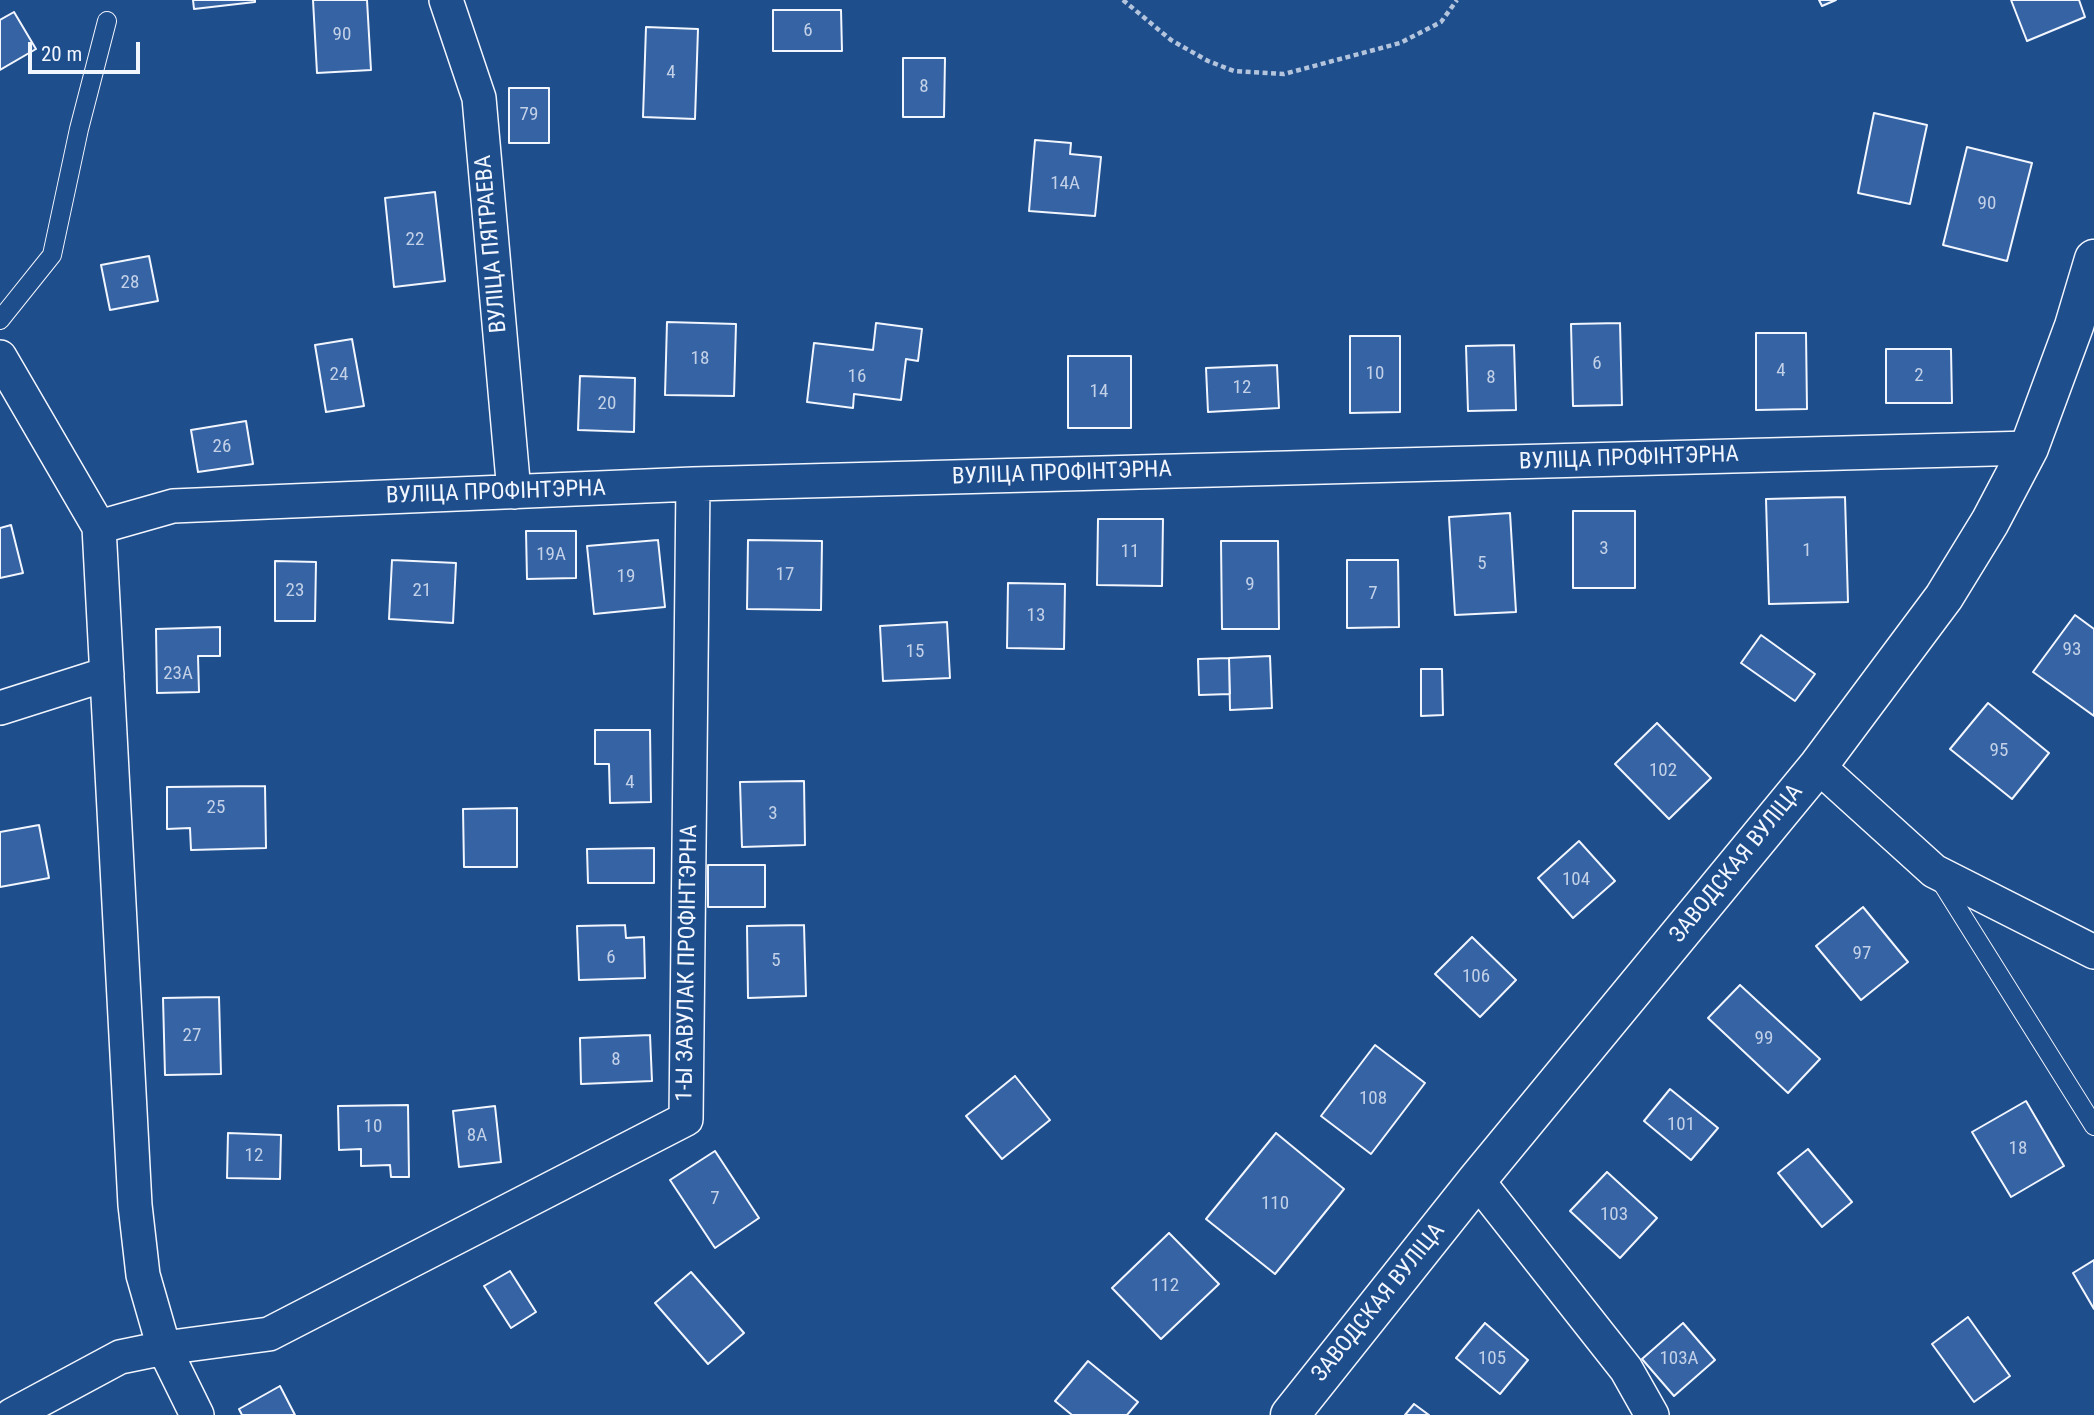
<!DOCTYPE html>
<meta charset="utf-8">
<style>
body{margin:0}
#map{position:relative;width:2094px;height:1415px;overflow:hidden;background:#1f4e8c;font-family:"Roboto Condensed",sans-serif}
canvas{display:block}
.scale{position:absolute;left:28px;top:42px;width:112px;height:32px;box-sizing:border-box;border:4px solid #f2f6ff;border-top:0;padding-left:9px;font-size:21px;line-height:24px;white-space:nowrap;color:#f2f6ff;-webkit-text-stroke:5px #1f4e8c;paint-order:stroke}
</style>
<div id="map">
<canvas width="2094" height="1415"></canvas>
<div class="scale">20 m</div>
</div>
<script>
const g = document.querySelector('canvas').getContext('2d');
g.lineJoin = 'round';
function paint(path, color) {
  g.fillStyle = color;
  g.fill(path, 'evenodd');
}
function poly(rows) {
  const path = new Path2D();
  for (const r of rows) {
    path.moveTo(r[0], r[1]);
    for (let i = 2; i < r.length; i += 2) path.lineTo(r[i], r[i + 1]);
  }
  return path;
}
function trace(path, color, width, dash) {
  g.strokeStyle = color;
  g.lineWidth = width;
  g.lineCap = dash ? 'butt' : 'round';
  g.setLineDash(dash || []);
  g.stroke(path);
}
function label(font, color, halo, rows, align = 'center') {
  g.font = font + ' "Roboto Condensed",sans-serif';
  g.lineWidth = 5;
  g.setLineDash([]);
  g.textBaseline = 'middle';
  g.strokeStyle = halo;
  g.fillStyle = color;
  for (const [text, x, y, turn = 0] of rows) {
    g.save();
    g.translate(x, y);
    g.rotate((+turn || 0) * Math.PI / 180);
    g.textAlign = isNaN(turn) ? turn : align;
    if (halo) g.strokeText(text, 0, 0);
    g.fillText(text, 0, 0);
    g.restore();
  }
}
const building = poly([
 [193,0,255,0,255,2,194,9,193,0],
 [313,0,367,0,371,70,317,73,313,0],
 [1819,0,1836,0,1822,6,1819,0],
 [2011,0,2079,0,2085,17,2027,41,2011,0],
 [773,10,841,10,842,51,773,51,773,10],
 [14,12,36,49,0,70,0,20,14,12],
 [646,27,698,29,695,119,643,117,646,27],
 [903,58,945,58,944,117,903,117,903,58],
 [509,88,549,88,549,143,509,143,509,88],
 [1874,113,1927,125,1910,204,1858,193,1874,113],
 [1035,140,1071,143,1070,154,1101,157,1095,216,1029,211,1035,140],
 [1967,147,2032,163,2007,261,1943,245,1967,147],
 [435,192,445,281,394,287,385,198,435,192],
 [149,256,158,301,110,310,101,265,149,256],
 [667,322,736,324,734,396,665,395,667,322],
 [876,323,922,329,918,361,906,359,901,400,854,394,853,408,807,402,814,343,873,350,876,323],
 [1620,323,1622,405,1573,406,1571,324,1620,323],
 [1756,333,1806,333,1807,409,1756,410,1756,333],
 [1350,336,1400,336,1400,412,1350,413,1350,336],
 [352,339,364,406,326,412,315,345,352,339],
 [1514,345,1516,410,1468,411,1466,346,1514,345],
 [1886,349,1951,349,1952,403,1886,403,1886,349],
 [1068,356,1131,356,1131,428,1068,428,1068,356],
 [1277,365,1279,408,1208,412,1206,368,1277,365],
 [580,376,635,378,634,432,578,430,580,376],
 [246,421,253,464,198,472,191,430,246,421],
 [1845,497,1848,602,1769,604,1766,499,1845,497],
 [1573,511,1635,511,1635,588,1573,588,1573,511],
 [1510,513,1516,612,1455,615,1449,517,1510,513],
 [1098,519,1163,519,1162,586,1097,585,1098,519],
 [11,525,23,573,0,578,0,528,11,525],
 [526,531,576,531,576,578,527,579,526,531],
 [658,540,665,607,594,614,587,546,658,540],
 [748,540,822,541,821,610,747,609,748,540],
 [1221,541,1278,541,1279,629,1222,629,1221,541],
 [392,560,456,563,453,623,389,619,392,560],
 [1347,560,1398,560,1399,627,1347,628,1347,560],
 [275,561,316,562,315,621,275,621,275,561],
 [1008,583,1065,584,1064,649,1007,648,1008,583],
 [2075,615,2094,629,2094,716,2033,672,2075,615],
 [947,622,950,678,883,681,880,626,947,622],
 [220,627,220,656,198,656,199,692,157,693,156,629,220,627],
 [1761,635,1815,674,1795,701,1741,663,1761,635],
 [1270,656,1272,708,1230,710,1229,658,1270,656],
 [1229,658,1230,694,1199,695,1198,659,1229,658],
 [1421,669,1442,669,1443,715,1421,716,1421,669],
 [1988,703,2049,753,2012,799,1950,749,1988,703],
 [1657,723,1711,778,1669,819,1615,764,1657,723],
 [595,730,650,730,651,802,610,803,609,764,595,764,595,730],
 [804,781,805,845,742,847,740,782,804,781],
 [265,786,266,848,191,850,190,828,167,829,167,787,265,786],
 [517,808,517,867,464,867,463,809,517,808],
 [39,825,49,878,0,887,0,832,39,825],
 [1579,841,1615,881,1573,918,1538,878,1579,841],
 [654,848,654,883,588,883,587,849,654,848],
 [708,865,765,865,765,907,708,907,708,865],
 [1863,907,1908,962,1861,1000,1816,946,1863,907],
 [625,925,626,938,644,937,645,978,579,980,577,926,625,925],
 [804,925,806,996,748,998,747,926,804,925],
 [1472,937,1516,980,1480,1017,1435,974,1472,937],
 [1740,985,1820,1059,1788,1093,1708,1018,1740,985],
 [219,997,221,1074,165,1075,163,998,219,997],
 [650,1035,652,1081,581,1084,580,1038,650,1035],
 [1375,1045,1425,1083,1371,1154,1321,1116,1375,1045],
 [1015,1076,1050,1120,1002,1159,966,1116,1015,1076],
 [1670,1089,1718,1128,1691,1160,1644,1121,1670,1089],
 [2026,1101,2064,1166,2011,1197,1972,1132,2026,1101],
 [408,1105,409,1177,391,1177,390,1165,361,1166,361,1149,339,1150,338,1106,408,1105],
 [495,1106,501,1162,459,1167,453,1111,495,1106],
 [228,1133,281,1135,280,1179,227,1178,228,1133],
 [1276,1133,1344,1189,1275,1274,1206,1219,1276,1133],
 [1808,1149,1852,1202,1822,1227,1778,1173,1808,1149],
 [715,1151,759,1218,715,1248,670,1180,715,1151],
 [1607,1172,1657,1218,1620,1258,1570,1211,1607,1172],
 [1169,1233,1219,1284,1161,1339,1112,1288,1169,1233],
 [2094,1260,2094,1309,2073,1273,2094,1260],
 [510,1271,536,1312,511,1328,484,1286,510,1271],
 [691,1272,744,1333,708,1364,655,1303,691,1272],
 [1968,1317,2010,1376,1974,1402,1932,1344,1968,1317],
 [1485,1323,1528,1360,1500,1394,1456,1358,1485,1323],
 [1683,1323,1715,1360,1674,1396,1642,1359,1683,1323],
 [1088,1361,1138,1402,1127,1415,1072,1415,1055,1401,1088,1361],
 [280,1386,295,1415,242,1415,239,1409,280,1386],
 [1414,1404,1429,1415,1405,1415,1414,1404]
]);
paint(building, '#3563a3');
trace(building, '#f2f6ff', 2);
const lane = poly([
 [0,320,52,255,79,129,107,21],
 [1940,880,2094,1126]
]);
const street = poly([
 [446,0,479,98,514,492],
 [0,357,99,527,135,1205,143,1275,164,1348,197,1415],
 [99,527,173,506,693,484,2029,448],
 [0,708,107,674],
 [1818,766,1934,871,2094,952],
 [1477,1180,1626,1369,1652,1415],
 [12,1415,120,1357,164,1348,269,1334,686,1119,693,484]
]);
const primary = poly([
 [1290,1415,1477,1180,1818,766,1944,597,1990,522,2029,448,2074,326,2094,259]
]);
trace(lane, '#f2f6ff', 20);
trace(street, '#f2f6ff', 36);
trace(primary, '#f2f6ff', 41);
trace(poly([
 [1123,0,1171,40,1208,61,1234,71,1284,74,1400,43,1441,22,1457,0]
]), '#b3c4dc', 4.5, [5, 3.5]);
trace(lane, '#1f4e8c', 18);
trace(street, '#1f4e8c', 33);
trace(primary, '#1f4e8c', 38);
label('19px', '#c3d1e8', null, [
 ["6",808,31],
 ["90",342,35],
 ["4",671,73],
 ["8",924,87],
 ["79",529,115],
 ["14А",1065,184],
 ["90",1987,204],
 ["22",415,240],
 ["28",130,283],
 ["18",700,359],
 ["6",1597,364],
 ["4",1781,371],
 ["10",1375,374],
 ["24",339,375],
 ["2",1919,376],
 ["16",857,377],
 ["8",1491,378],
 ["12",1242,388],
 ["14",1099,392],
 ["20",607,404],
 ["26",222,447],
 ["3",1604,549],
 ["1",1807,551],
 ["11",1130,552],
 ["19А",551,555],
 ["5",1482,564],
 ["17",785,575],
 ["19",626,577],
 ["9",1250,585],
 ["23",295,591],
 ["21",422,591],
 ["7",1373,594],
 ["13",1036,616],
 ["93",2072,650],
 ["15",915,652],
 ["23А",178,674],
 ["95",1999,751],
 ["102",1663,771],
 ["4",630,783],
 ["25",216,808],
 ["3",773,814],
 ["104",1576,880],
 ["97",1862,954],
 ["6",611,958],
 ["5",776,961],
 ["106",1476,977],
 ["27",192,1036],
 ["99",1764,1039],
 ["8",616,1060],
 ["108",1373,1099],
 ["101",1681,1125],
 ["10",373,1127],
 ["8А",477,1136],
 ["18",2018,1149],
 ["12",254,1156],
 ["7",715,1199],
 ["110",1275,1204],
 ["103",1614,1215],
 ["112",1165,1286],
 ["105",1492,1359],
 ["103А",1679,1359]
]);
label('23px', '#f2f6ff', '#1f4e8c', [
 ["ВУЛІЦА ПЯТРАЕВА",492,244,-95],
 ["ВУЛІЦА ПРОФІНТЭРНА",1629,459,-2],
 ["ВУЛІЦА ПРОФІНТЭРНА",1062,474,-2],
 ["ВУЛІЦА ПРОФІНТЭРНА",496,493,-2],
 ["ЗАВОДСКАЯ ВУЛІЦА",1737,864,-51],
 ["1-Ы ЗАВУЛАК ПРОФІНТЭРНА",688,963,-89],
 ["ЗАВОДСКАЯ ВУЛІЦА",1379,1303,-51]
]);
</script>
